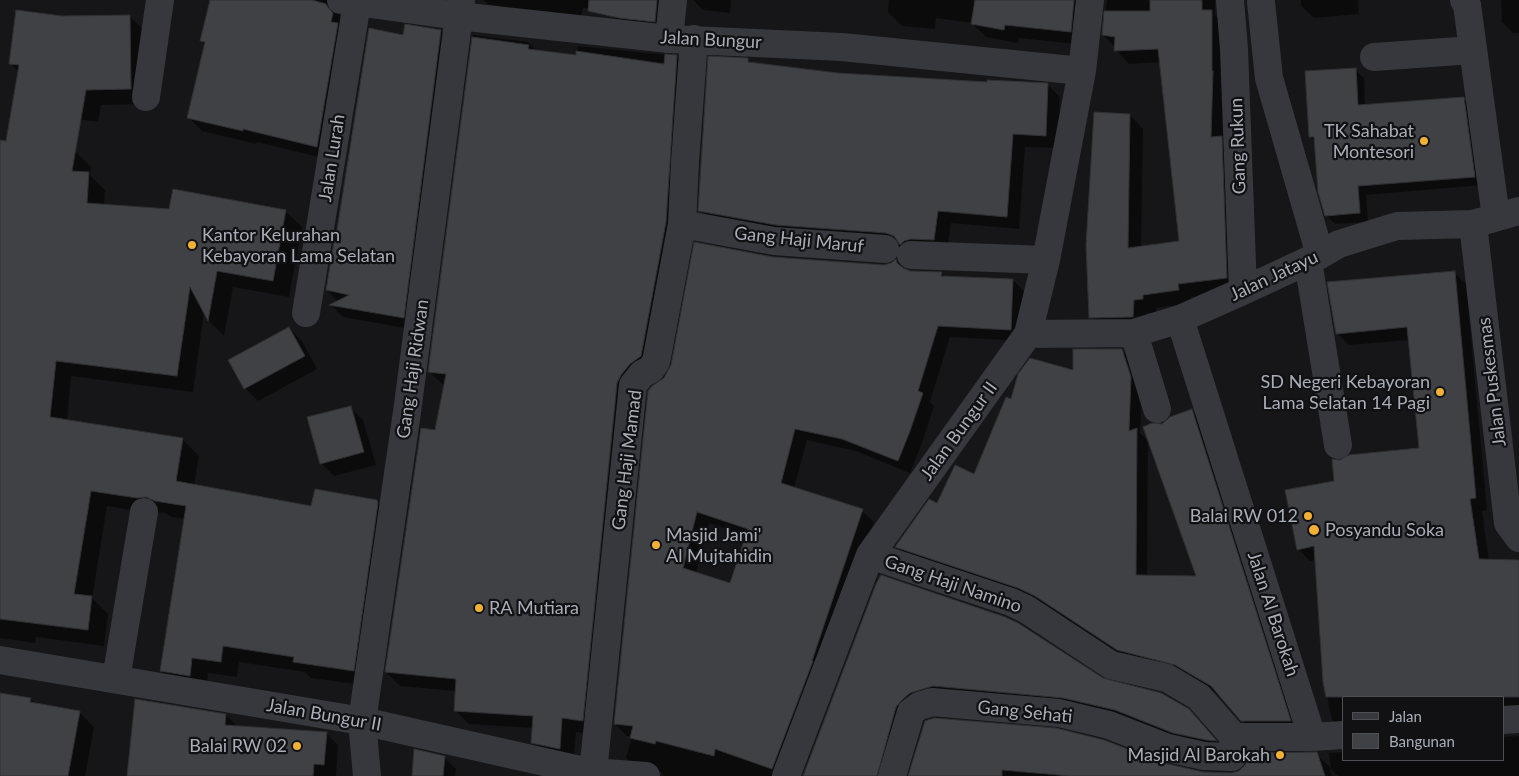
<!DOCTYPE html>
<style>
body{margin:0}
#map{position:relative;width:1519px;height:776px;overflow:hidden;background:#161618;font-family:Lato,sans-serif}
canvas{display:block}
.legend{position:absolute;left:1342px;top:696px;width:162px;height:65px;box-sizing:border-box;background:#111113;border:1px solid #4d4f55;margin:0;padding:6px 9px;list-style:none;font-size:15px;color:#a8adb8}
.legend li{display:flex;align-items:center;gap:10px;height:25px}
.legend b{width:25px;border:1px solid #4d4f55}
</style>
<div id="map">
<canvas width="1519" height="776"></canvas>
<ul class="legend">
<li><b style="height:6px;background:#37383d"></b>Jalan</li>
<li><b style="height:14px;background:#404145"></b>Bangunan</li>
</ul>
</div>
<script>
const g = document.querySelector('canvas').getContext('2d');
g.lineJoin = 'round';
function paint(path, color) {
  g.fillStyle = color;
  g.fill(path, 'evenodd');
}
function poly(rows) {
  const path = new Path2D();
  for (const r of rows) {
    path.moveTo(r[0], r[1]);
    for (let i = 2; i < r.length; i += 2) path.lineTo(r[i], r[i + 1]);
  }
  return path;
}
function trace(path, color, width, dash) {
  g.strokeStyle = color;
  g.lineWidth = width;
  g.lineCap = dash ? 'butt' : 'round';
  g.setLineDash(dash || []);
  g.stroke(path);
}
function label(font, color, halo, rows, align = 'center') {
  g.font = font + ' Lato,sans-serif';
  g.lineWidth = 4.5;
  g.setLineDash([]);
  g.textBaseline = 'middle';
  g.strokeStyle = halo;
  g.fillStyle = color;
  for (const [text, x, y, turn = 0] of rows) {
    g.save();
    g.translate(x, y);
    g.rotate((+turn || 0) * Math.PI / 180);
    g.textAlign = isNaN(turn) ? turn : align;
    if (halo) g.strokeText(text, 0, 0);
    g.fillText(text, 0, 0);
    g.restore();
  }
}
paint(poly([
 [211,0,348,0,339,12,340,21,331,160,257,142,256,144,202,131,188,117,206,45,201,40],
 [483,0,680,0,668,35,628,30,614,17,614,12,583,8,580,20,548,16,488,4],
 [693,0,731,0,730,13,703,10],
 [889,0,1097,0,1084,45,1019,38,1018,43,986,37,972,23,936,18,935,29,902,26,888,12],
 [1107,0,1215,0,1215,15,1225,25,1240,292,1191,297,1192,303,1156,308,1156,313,1147,313,1147,330,1104,331,1090,317,1130,115,1143,129,1141,247,1180,242,1160,62,1129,64,1116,50,1116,48,1103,35],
 [1301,0,1358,0,1359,14,1314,18,1301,6],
 [1501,0,1519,0,1519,33,1513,33,1502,22],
 [129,16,145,31,146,104,101,105,98,122,30,112,19,72,10,63,62,17],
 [370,30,404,36,441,31,453,43,416,330,343,317,331,305,338,302,327,290],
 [473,35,528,42,538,52,577,57,578,46,677,56,691,70,680,237,644,378,596,734,576,732,573,763,547,757,533,743,534,728,469,724,455,710,456,691,400,686,386,672,445,386,443,385,429,371],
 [747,60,752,64,838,74,988,83,1047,84,1060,97,1058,148,1025,147,1019,229,951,223,947,252,900,246,790,238,712,223,700,211],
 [1355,70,1364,78,1365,106,1463,98,1472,107,1483,185,1366,195,1368,222,1335,224,1326,215,1316,142,1310,137],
 [0,142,75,151,91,167,90,175,105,190,104,206,170,210,285,211,302,227,289,297,233,287,224,336,209,321,204,312,193,392,71,376,67,421,182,439,199,456,194,486,312,508,377,501,393,518,370,686,311,678,305,672,239,662,237,677,208,673,206,692,178,687,161,671,185,519,172,517,163,512,154,514,107,506,92,598,108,614,104,646,36,637,35,643,0,638],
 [773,258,884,266,892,264,896,261,906,271,910,272,941,273,946,278,1013,280,1025,292,1023,341,950,337,930,402,934,406,922,443,910,473,856,451,807,440,794,488,862,511,874,522,823,673,785,776,663,776,662,773,660,772,638,770,626,758,632,736,627,736,615,724,665,379],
 [709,523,747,536,731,584,696,573],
 [1454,272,1466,284,1487,510,1482,511,1489,561,1519,561,1519,716,1503,723,1503,697,1343,697,1343,730,1332,720,1324,682,1316,560,1310,561,1298,549,1335,482,1340,462,1420,450,1410,340,1349,345,1337,333],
 [289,328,302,341,317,369,258,401,245,388],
 [1122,350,1134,362,1142,389,1140,433,1148,441,1147,576,1198,578,1162,425,1192,411,1203,422,1301,732,1254,732,1220,696,1188,676,1130,662,908,558,897,547,937,505,975,476,1012,401],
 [350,407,363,420,376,465,334,476,321,463],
 [877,585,1102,679,1201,723,1226,752,922,705,891,776,804,776],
 [0,694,31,699,36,704,79,712,94,727,85,776,0,776],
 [226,715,238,727,326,733,338,745,336,776,128,776],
 [926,722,1164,764,1203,773,1232,774,1316,754,1331,768,1329,753,1343,752,1343,760,1503,760,1503,737,1519,736,1519,776,1338,776,1329,767,1332,776,910,776],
 [444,757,456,769,455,776,413,776]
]), '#0007');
const building = poly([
 [210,0,312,0,326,4,327,6,333,13,331,22,338,23,317,147,243,129,243,131,187,118,205,42,200,41,210,0],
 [589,0,657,0,655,22,619,18,588,11,589,0],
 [975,0,1074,0,1071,32,1005,25,1004,30,971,24,975,0],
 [1150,0,1202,0,1202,10,1212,10,1212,71,1213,71,1211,137,1222,136,1227,278,1178,284,1179,290,1143,295,1143,299,1134,300,1133,317,1132,317,1089,318,1086,245,1094,112,1130,114,1128,248,1179,241,1158,49,1114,51,1115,37,1102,35,1104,11,1150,11,1150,0],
 [16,10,62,16,130,15,131,89,86,90,72,171,89,172,87,203,169,209,173,189,286,210,273,281,217,271,208,321,190,287,177,376,56,361,50,417,183,438,176,481,311,506,315,489,377,500,378,503,354,671,293,662,294,657,223,646,221,662,192,658,190,676,160,671,186,506,155,501,146,497,137,498,91,491,74,594,92,596,88,630,0,619,0,140,6,141,19,65,9,64,16,10],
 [405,24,441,30,404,318,329,305,349,295,326,290,336,230,337,230,369,28,403,35,405,24],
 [472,37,529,45,528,49,576,55,576,51,664,64,665,54,677,55,666,222,641,356,630,364,621,375,617,383,583,721,562,718,560,749,531,743,533,716,454,711,456,679,385,672,421,428,435,430,446,374,428,372,472,37],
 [708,56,748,58,748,62,838,73,987,82,987,80,1048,83,1046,136,1013,134,1007,217,938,211,934,240,911,239,904,241,900,245,894,236,886,233,776,225,698,211,708,56],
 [1356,68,1358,105,1464,97,1475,177,1358,186,1360,213,1325,216,1318,192,1314,137,1309,137,1305,71,1356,68],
 [694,242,773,257,884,265,891,263,896,259,897,263,903,268,910,271,942,272,941,276,1013,279,1011,330,938,326,918,391,923,393,910,431,898,461,842,439,795,429,781,483,863,509,812,661,813,661,772,769,715,749,714,756,656,741,655,744,630,738,633,726,614,724,648,391,652,386,664,378,671,365,694,242],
 [697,512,748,529,730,583,683,568,697,512],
 [1455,271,1476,498,1470,499,1479,559,1519,560,1519,697,1326,697,1323,682,1314,546,1297,550,1285,490,1334,481,1332,459,1340,460,1349,455,1419,448,1407,327,1336,334,1327,282,1455,271],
 [289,327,305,356,244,389,228,360,289,327],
 [1073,349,1122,349,1131,377,1129,431,1137,428,1136,575,1196,576,1143,427,1152,423,1162,424,1170,417,1192,409,1291,721,1241,721,1211,686,1175,665,1117,650,1035,596,1018,588,895,547,929,499,937,503,955,465,974,474,1006,397,1011,399,1018,374,1030,358,1073,370,1073,349],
 [351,406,364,452,320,464,307,417,351,406],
 [881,575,1005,617,1018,623,1103,678,1161,693,1189,709,1217,741,1206,740,1173,733,1115,710,1063,698,933,686,910,693,902,700,896,707,877,776,803,776,876,584,881,575],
 [0,693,31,698,30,702,80,711,68,776,0,776,0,693],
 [135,699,226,714,225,725,327,732,324,765,314,764,313,776,127,776,135,699],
 [934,718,1056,728,1104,740,1164,763,1203,772,1231,773,1239,771,1245,765,1248,758,1247,753,1317,752,1325,776,1070,776,1002,770,1002,776,908,776,925,721,934,718],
 [414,749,445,756,443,776,412,776,414,749]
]);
paint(building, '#404145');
trace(building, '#303034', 1);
trace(poly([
 [341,0,458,16,669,39,842,47,1082,71],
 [1230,0,1234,49,1243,291],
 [1464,0,1467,5,1496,217],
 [1261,2,1269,78,1320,255],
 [669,39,673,0],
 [1374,57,1473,50],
 [146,97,160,0],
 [682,224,774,241,885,249],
 [1473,224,1508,523,1519,538],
 [911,255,1046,260],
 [1308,261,1338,445],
 [306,313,357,3],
 [1180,319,1312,737],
 [1134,333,1157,409],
 [1028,334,1134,333,1180,319,1243,291,1320,255,1339,244,1397,226,1473,224,1519,211],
 [870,555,1011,602,1026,609,1111,665,1167,678,1199,697,1234,737],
 [0,660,362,721,571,768,593,772,646,776],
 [116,679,144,512],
 [1503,720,1519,719],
 [1234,737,1312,737,1343,735],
 [593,772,633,385,642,374,651,369,656,362,682,224,685,162,694,39],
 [367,776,362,721,407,412,461,0],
 [786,776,870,555,1028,334,1046,260,1082,71,1090,0],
 [892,776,911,712,919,706,932,702,1059,713,1109,725,1168,748,1204,756,1232,757]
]), '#37383d', 28);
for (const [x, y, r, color] of [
 [1424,141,5,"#f2b134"],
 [192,245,5,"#f2b134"],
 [1440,392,5,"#f2b134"],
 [1308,516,5,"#f2b134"],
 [1314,530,6,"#f2b134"],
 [656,545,5,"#f2b134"],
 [479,608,5,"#f2b134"],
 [297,746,5,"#f2b134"],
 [1280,755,5,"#f2b134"]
]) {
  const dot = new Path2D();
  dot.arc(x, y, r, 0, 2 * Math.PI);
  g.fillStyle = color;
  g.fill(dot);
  trace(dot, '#111113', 2);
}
label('18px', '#a8adb8', '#111113', [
 ["Jalan Bungur",711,40,3],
 ["Gang Rukun",1238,146,-92],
 ["Jalan Lurah",332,158,-81],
 ["Gang Haji Maruf",799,240,6],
 ["Jalan Jatayu",1274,276,-25],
 ["Gang Haji Ridwan",413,369,-82],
 ["Jalan Puskesmas",1492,382,-97],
 ["Jalan Bungur II",959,431,-54],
 ["Gang Haji Mamad",627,460,-83],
 ["Gang Haji Namino",953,584,19],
 ["Jalan Al Barokah",1273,614,72],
 ["Gang Sehati",1025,712,6],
 ["Jalan Bungur II",324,715,10]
]);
label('18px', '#a8adb8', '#111113', [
 ["TK Sahabat",1414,131],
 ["Montesori",1414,152],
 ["Kantor Kelurahan",202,235,"left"],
 ["Kebayoran Lama Selatan",202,256,"left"],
 ["SD Negeri Kebayoran",1430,382],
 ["Lama Selatan 14 Pagi",1430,403],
 ["Balai RW 012",1298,516],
 ["Posyandu Soka",1325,530,"left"],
 ["Masjid Jami'",666,535,"left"],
 ["Al Mujtahidin",666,556,"left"],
 ["RA Mutiara",489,608,"left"],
 ["Balai RW 02",287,746],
 ["Masjid Al Barokah",1270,755]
], 'right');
</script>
